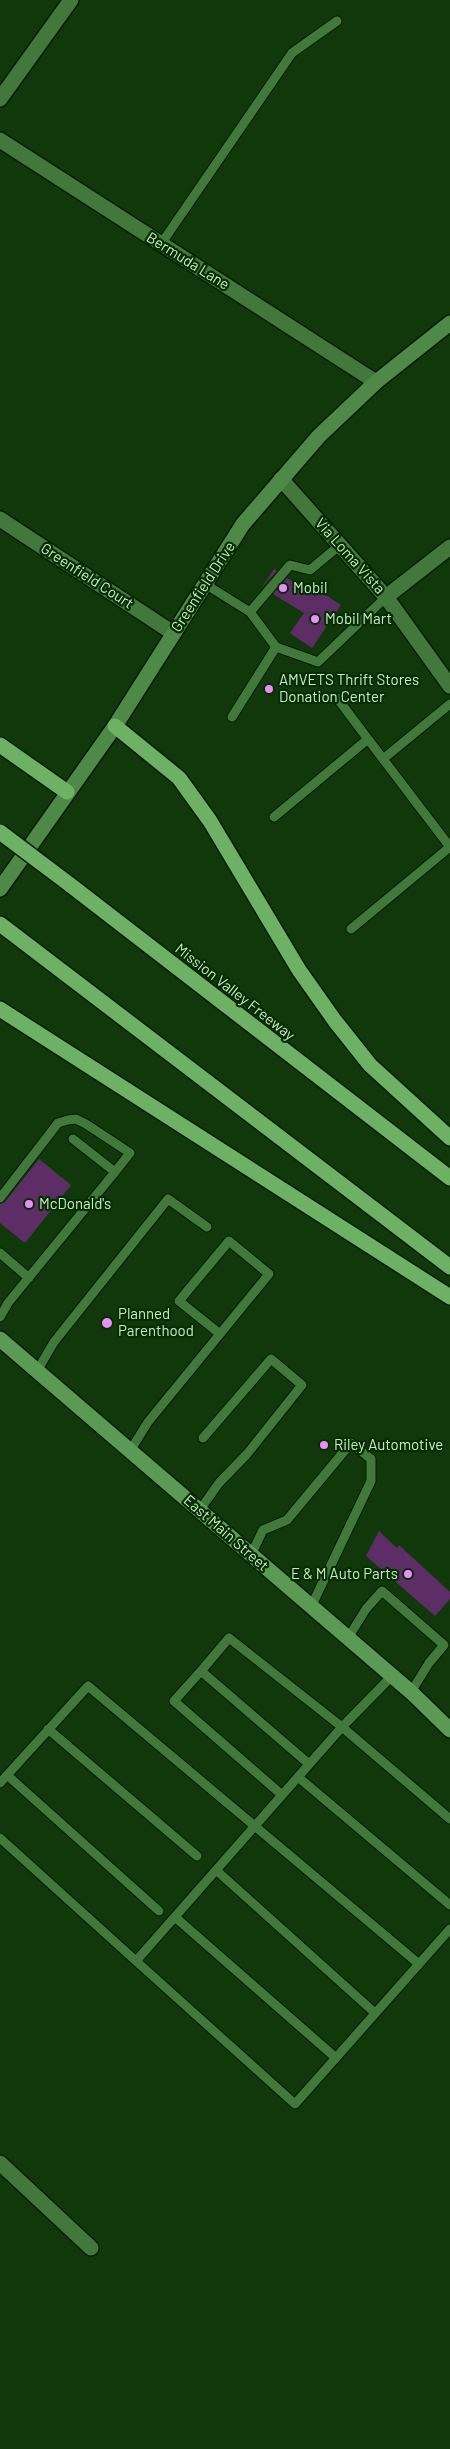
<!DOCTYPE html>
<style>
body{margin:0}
canvas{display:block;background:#10380b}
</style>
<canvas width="450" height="2449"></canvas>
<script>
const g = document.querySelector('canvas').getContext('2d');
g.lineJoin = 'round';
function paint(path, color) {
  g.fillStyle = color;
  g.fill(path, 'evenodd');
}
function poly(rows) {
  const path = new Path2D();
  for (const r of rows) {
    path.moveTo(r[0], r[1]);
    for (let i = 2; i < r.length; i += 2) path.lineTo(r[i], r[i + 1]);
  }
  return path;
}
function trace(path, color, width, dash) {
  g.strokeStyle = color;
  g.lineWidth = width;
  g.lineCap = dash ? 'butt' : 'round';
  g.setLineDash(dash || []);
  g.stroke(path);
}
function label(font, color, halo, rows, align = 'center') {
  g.font = font + ' Barlow,sans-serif';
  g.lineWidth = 4.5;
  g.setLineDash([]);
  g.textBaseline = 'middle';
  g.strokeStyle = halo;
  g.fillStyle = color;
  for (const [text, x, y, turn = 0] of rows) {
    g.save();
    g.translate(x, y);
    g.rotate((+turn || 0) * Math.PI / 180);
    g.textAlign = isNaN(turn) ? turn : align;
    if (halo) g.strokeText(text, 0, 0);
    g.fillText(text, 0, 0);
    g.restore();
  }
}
paint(poly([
 [274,569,277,571,262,587],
 [287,578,315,596,318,590,341,605,312,648,290,633,304,613,273,594],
 [39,1159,71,1185,25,1243,0,1223,0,1204,5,1202],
 [379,1531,397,1548,399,1545,450,1592,450,1599,435,1616,366,1556]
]), '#5d2d65');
const lane = poly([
 [161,244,292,53,337,21],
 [205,584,250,612],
 [276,647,250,612,290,565,310,570,340,545],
 [337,698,383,759,450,704],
 [232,717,276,647,318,662,386,597],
 [383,759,450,847],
 [274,817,368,739],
 [351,929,450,847],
 [0,1198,58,1123,68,1120,76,1119,86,1124,130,1153,115,1172],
 [0,1253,29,1278],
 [0,1317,8,1303,115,1172,73,1139],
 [37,1371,54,1342,168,1199,207,1227],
 [130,1451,148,1422,269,1274,229,1241,179,1301,220,1334],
 [199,1511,219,1483,247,1454,302,1385,271,1359,203,1438],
 [251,1555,263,1530,287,1520,351,1443,371,1459,371,1481,311,1607],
 [348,1638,366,1609,382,1591,444,1645,429,1663,411,1692],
 [201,1671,229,1638,342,1727,450,1819],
 [48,1729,197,1856],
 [7,1775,159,1911],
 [298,1777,450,1905],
 [0,1783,88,1686,419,1964],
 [282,1795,174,1701,201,1671,309,1764],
 [0,1838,136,1961,342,1727,392,1676],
 [216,1870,375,2013],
 [175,1917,336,2058],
 [136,1961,295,2104,450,1929]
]);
const street = poly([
 [0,99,71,0],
 [0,140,376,382],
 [281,479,386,597,450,686],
 [0,519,173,633],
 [386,597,450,547],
 [0,2163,91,2248]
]);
const secondary = poly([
 [0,889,115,726,243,524,319,436,376,382,450,323]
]);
const primary = poly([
 [0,1339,411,1692,450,1730]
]);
const highway = poly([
 [115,726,179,778,210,821,299,970,335,1021,370,1065,450,1138],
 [0,745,67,792],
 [69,884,450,1178],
 [0,924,450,1267],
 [0,1009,450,1297]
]);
trace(lane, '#031d01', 11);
trace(street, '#031d01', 18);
trace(secondary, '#031d01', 18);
trace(primary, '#031d01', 18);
trace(highway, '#031d01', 18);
trace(lane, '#42783c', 9);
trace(street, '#42783c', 15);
trace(secondary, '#4f8948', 15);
trace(primary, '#5b9a54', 15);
trace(highway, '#6cb164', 15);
const highwayBridge = poly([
 [0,832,69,884]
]);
trace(highwayBridge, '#031d01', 18, []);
trace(highwayBridge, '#6cb164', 15);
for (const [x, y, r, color] of [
 [283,588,5,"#eb8dfb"],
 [315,619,5,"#eb8dfb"],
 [269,689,5,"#eb8dfb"],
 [29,1204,5,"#eb8dfb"],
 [107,1323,6,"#eb8dfb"],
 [324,1445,5,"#eb8dfb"],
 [408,1574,5,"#eb8dfb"]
]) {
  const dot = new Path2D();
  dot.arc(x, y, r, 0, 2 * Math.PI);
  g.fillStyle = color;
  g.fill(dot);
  trace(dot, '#042e01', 2);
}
label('15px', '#cbe8c7', '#042e01', [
 ["Bermuda Lane",188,261,32],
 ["Via Loma Vista",350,556,48],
 ["Greenfield Court",87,576,33],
 ["Greenfield Drive",203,587,-57],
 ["Mission Valley Freeway",235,992,38],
 ["East Main Street",226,1533,41]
]);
label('15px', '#cbe8c7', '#042e01', [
 ["Mobil",293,588],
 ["Mobil Mart",325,619],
 ["AMVETS Thrift Stores",279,680],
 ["Donation Center",279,697],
 ["McDonald's",39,1204],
 ["Planned",118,1314],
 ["Parenthood",118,1331],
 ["Riley Automotive",334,1445],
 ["E & M Auto Parts",398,1574,"right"]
], 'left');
</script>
